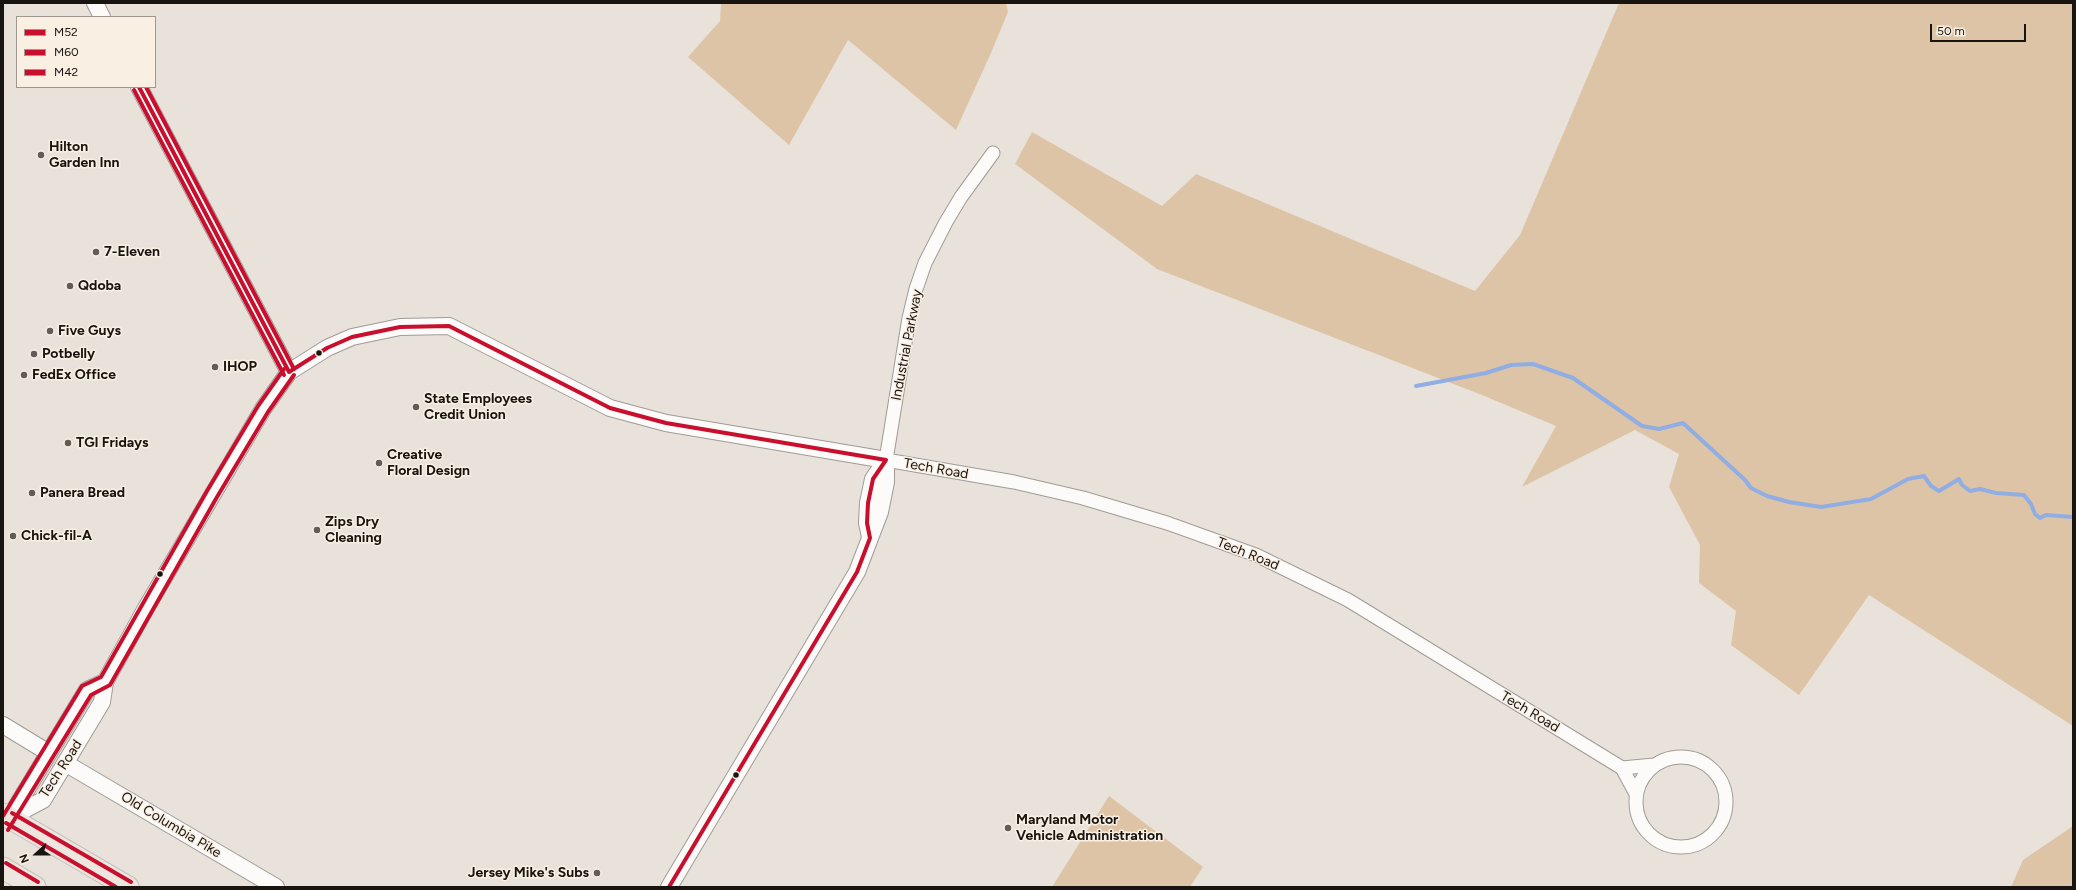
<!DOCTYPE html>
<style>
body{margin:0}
#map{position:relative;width:2076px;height:890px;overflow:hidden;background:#e8e2db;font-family:Figtree,sans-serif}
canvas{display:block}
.frame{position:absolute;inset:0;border:4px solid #181410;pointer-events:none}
.legend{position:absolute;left:16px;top:16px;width:140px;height:72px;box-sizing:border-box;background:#faefe3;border:1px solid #a0978f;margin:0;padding:5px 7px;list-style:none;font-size:12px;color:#181410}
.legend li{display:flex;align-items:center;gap:8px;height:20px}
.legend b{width:20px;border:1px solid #a0978f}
.north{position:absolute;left:16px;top:834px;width:40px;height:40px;-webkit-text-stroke:3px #faefe3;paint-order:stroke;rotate:249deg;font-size:11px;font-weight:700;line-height:16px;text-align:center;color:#181410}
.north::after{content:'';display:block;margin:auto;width:14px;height:18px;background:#181410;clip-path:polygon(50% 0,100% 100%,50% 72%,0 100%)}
.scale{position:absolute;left:1930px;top:24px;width:96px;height:18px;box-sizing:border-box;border:2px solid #181410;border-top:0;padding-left:5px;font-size:12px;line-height:14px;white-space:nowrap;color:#181410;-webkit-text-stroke:3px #faefe3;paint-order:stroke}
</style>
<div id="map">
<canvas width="2076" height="890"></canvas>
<div class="frame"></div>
<ul class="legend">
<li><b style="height:5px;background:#c8102e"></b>M52</li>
<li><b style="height:5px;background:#c8102e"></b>M60</li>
<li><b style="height:5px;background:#c8102e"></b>M42</li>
</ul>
<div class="north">N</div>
<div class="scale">50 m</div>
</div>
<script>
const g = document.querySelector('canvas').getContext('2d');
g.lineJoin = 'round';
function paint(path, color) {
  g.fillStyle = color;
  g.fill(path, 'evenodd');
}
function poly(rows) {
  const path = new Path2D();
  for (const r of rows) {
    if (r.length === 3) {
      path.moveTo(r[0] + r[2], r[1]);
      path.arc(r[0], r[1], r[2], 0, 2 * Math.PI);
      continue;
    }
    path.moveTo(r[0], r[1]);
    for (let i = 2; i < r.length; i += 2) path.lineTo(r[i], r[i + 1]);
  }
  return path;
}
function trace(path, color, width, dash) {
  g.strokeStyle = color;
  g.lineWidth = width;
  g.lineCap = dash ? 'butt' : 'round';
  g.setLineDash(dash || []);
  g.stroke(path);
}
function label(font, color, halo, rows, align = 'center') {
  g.font = font + ' Figtree,sans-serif';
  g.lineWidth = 3;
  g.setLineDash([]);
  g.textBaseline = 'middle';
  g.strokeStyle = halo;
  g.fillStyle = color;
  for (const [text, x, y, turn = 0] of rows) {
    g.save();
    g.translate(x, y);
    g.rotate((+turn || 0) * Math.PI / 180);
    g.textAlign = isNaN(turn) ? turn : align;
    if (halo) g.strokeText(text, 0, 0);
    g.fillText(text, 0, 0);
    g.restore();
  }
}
paint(poly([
 [721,3,1006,3,1008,12,991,53,956,130,848,40,789,145,688,57,720,21],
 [1619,3,2073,3,2073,726,1869,595,1799,695,1731,645,1736,611,1699,583,1700,545,1669,487,1679,454,1635,430,1522,487,1556,426,1482,395,1157,269,1015,164,1032,132,1162,206,1196,174,1475,291,1520,235],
 [1109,796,1203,867,1190,887,1052,887],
 [2073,826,2073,887,2011,887,2023,860]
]), '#dec4a7');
trace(poly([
 [1416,386,1486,373,1511,365,1533,364,1573,378,1642,426,1659,429,1683,423,1745,480,1751,488,1767,496,1789,502,1821,507,1871,499,1908,479,1924,476,1931,486,1939,491,1959,479,1962,485,1970,491,1980,489,1996,493,2024,495,2031,504,2035,514,2040,518,2046,515,2073,517]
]), '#90aee3', 4);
const minor = poly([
 [993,153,961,197,946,222,925,263,916,289,909,318,886,460,1014,482,1083,498,1167,523,1256,555,1348,600,1622,768,1636,794],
 [1681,802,45],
 [1622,768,1654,765]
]);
const tertiary = poly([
 [95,3,102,17],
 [139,87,289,372],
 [870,537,867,523,868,503,873,479,886,460],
 [3,725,49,753],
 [65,763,276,887],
 [10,817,87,690,105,682],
 [9,818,43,800,102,702,105,682,146,608,263,409,289,372,327,348,352,337,400,327,449,326,610,408,666,423,886,460],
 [669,887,857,572,880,512,886,482,886,460]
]);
const trunk = poly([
 [3,814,128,887],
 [3,868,35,887]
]);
trace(minor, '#a09b96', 15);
trace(tertiary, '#a09b96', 18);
trace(trunk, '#c4c1be', 23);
trace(minor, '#fcfbfa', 13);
trace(tertiary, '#fcfbfa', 16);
trace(trunk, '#ece6df', 21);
trace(poly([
 [139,87,289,372],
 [289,372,327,348,352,337,400,327,449,326,610,408,666,423,886,460],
 [669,887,857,572,870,538,867,523,868,503,873,479,886,460]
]), '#c8102e', 4);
trace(poly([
 [134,90,284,375],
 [6,823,116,887],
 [8,830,91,695,110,685,217,497,268,412,294,375]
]), '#c8102e', 4);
trace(poly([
 [146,87,294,369],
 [12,813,131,882],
 [3,816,82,686,101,677,207,491,258,406,284,369],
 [6,863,38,882]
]), '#c8102e', 4);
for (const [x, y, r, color] of [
 [41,155,4,"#615c57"],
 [96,252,4,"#615c57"],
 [70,286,4,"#615c57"],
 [50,331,4,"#615c57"],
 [319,353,3.5,"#181410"],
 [34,354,4,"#615c57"],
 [215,367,4,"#615c57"],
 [24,375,4,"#615c57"],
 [416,407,4,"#615c57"],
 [68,443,4,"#615c57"],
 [379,463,4,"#615c57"],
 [32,493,4,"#615c57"],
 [317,530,4,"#615c57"],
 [13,536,4,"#615c57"],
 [160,574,3.5,"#181410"],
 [736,775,3.5,"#181410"],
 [1008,828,4,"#615c57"],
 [597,873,4,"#615c57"]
]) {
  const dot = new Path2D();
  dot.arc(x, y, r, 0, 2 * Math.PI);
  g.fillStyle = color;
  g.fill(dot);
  trace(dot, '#faefe3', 1.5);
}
label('bold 14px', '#181410', '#faefe3', [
 ["Hilton",49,147],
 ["Garden Inn",49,163],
 ["7-Eleven",104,252],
 ["Qdoba",78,286],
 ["Five Guys",58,331],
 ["Potbelly",42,354],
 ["IHOP",223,367],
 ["FedEx Office",32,375],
 ["State Employees",424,399],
 ["Credit Union",424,415],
 ["TGI Fridays",76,443],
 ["Creative",387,455],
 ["Floral Design",387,471],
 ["Panera Bread",40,493],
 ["Zips Dry",325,522],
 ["Cleaning",325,538],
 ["Chick-fil-A",21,536],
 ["Maryland Motor",1016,820],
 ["Vehicle Administration",1016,836],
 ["Jersey Mike's Subs",589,873,"right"]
], 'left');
label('14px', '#181410', '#faefe3', [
 ["Industrial Parkway",907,345,-79],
 ["Tech Road",936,469,10],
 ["Tech Road",1248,554,22],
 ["Tech Road",1530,712,31],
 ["Tech Road",61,769,-57],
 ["Old Columbia Pike",171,825,31]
]);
</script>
